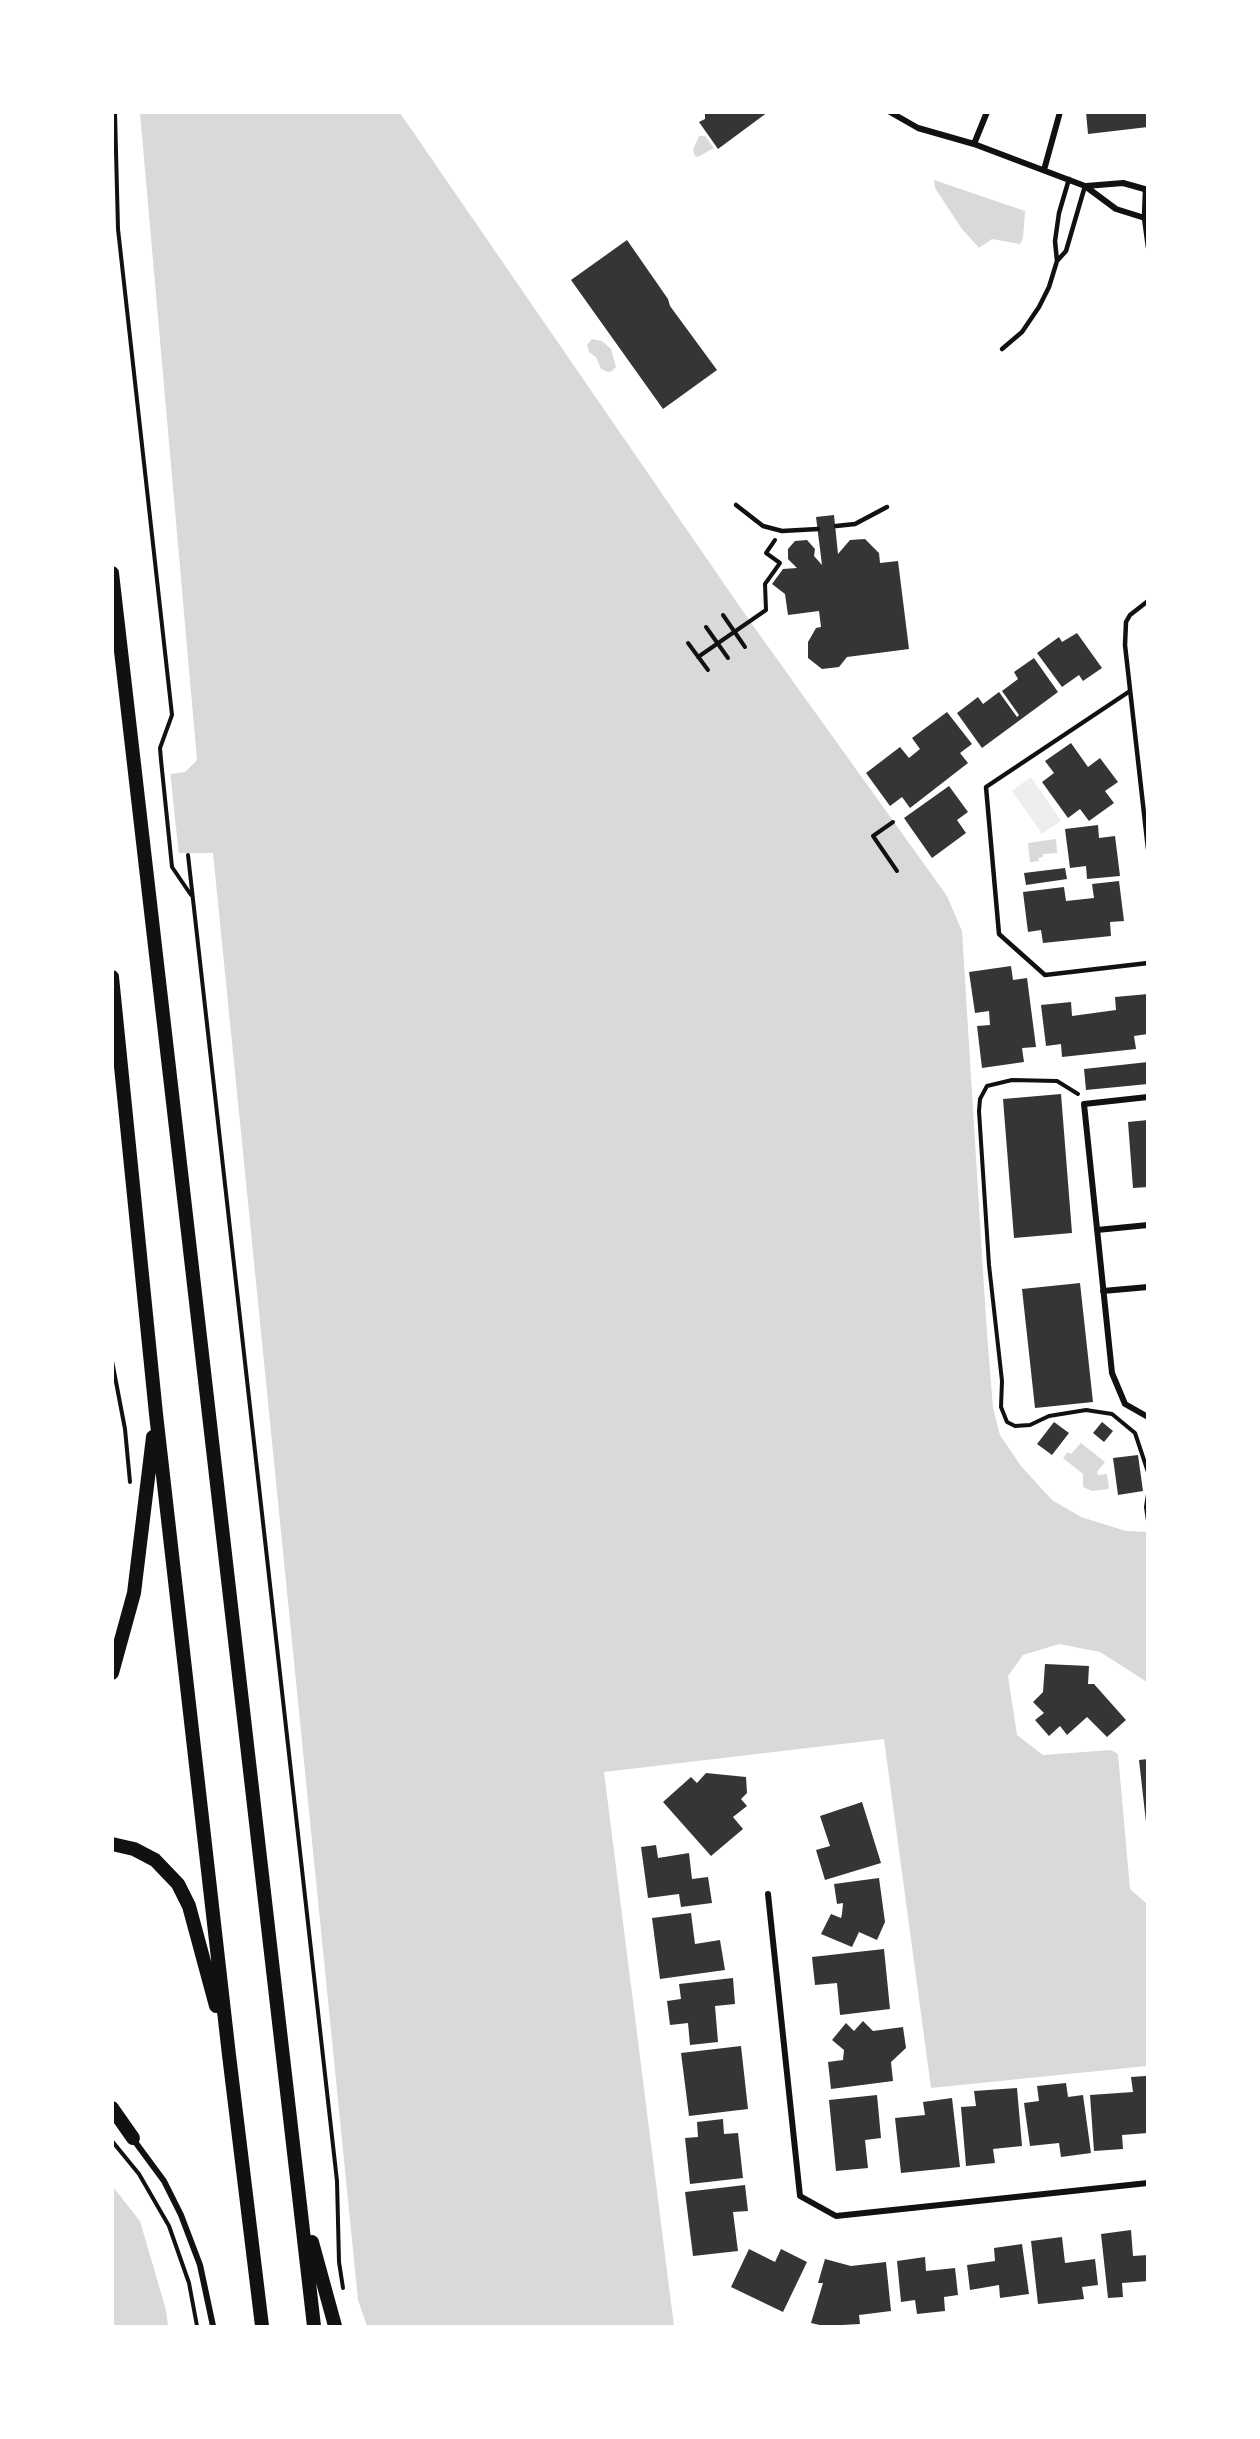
<!DOCTYPE html>
<style>
body{margin:0}
#map{position:relative;width:1260px;height:2439px;overflow:hidden;background:#fff;font-family:"Space Grotesk",sans-serif}
canvas{display:block}
.frame{position:absolute;inset:0;border:114px solid #fff;pointer-events:none}
</style>
<div id="map">
<canvas width="1260" height="2439"></canvas>
<div class="frame"></div>
</div>
<script>
const g = document.querySelector('canvas').getContext('2d');
g.lineJoin = 'round';
function paint(path, color) {
  g.fillStyle = color;
  g.fill(path, 'evenodd');
}
function poly(rows) {
  const path = new Path2D();
  for (const r of rows) {
    path.moveTo(r[0], r[1]);
    for (let i = 2; i < r.length; i += 2) path.lineTo(r[i], r[i + 1]);
  }
  return path;
}
function trace(path, color, width, dash) {
  g.strokeStyle = color;
  g.lineWidth = width;
  g.lineCap = dash ? 'butt' : 'round';
  g.setLineDash(dash || []);
  g.stroke(path);
}
paint(poly([
 [1031,777,1061,821,1042,834,1012,791]
]), '#eee');
paint(poly([
 [140,113,400,113,749,620,947,896,962,931,986,1320,993,1408,1000,1435,1021,1466,1052,1500,1081,1517,1126,1531,1147,1532,1147,1682,1100,1652,1059,1644,1023,1655,1008,1676,1017,1735,1043,1755,1111,1750,1118,1754,1130,1889,1147,1904,1147,2066,931,2088,884,1739,604,1772,674,2326,367,2326,358,2300,213,853,113,853,112,782,185,772,197,760],
 [699,136,705,136,714,148,698,157,695,156,693,150],
 [934,180,1025,211,1023,238,1020,244,992,239,979,248,962,229,935,188],
 [592,339,602,341,611,349,616,367,612,371,608,372,601,369,596,357,589,352,587,345],
 [1056,839,1057,853,1043,854,1043,857,1038,858,1039,861,1030,862,1028,843],
 [1081,1443,1105,1462,1097,1472,1098,1475,1107,1474,1109,1489,1092,1491,1083,1487,1083,1474,1063,1458,1068,1452,1071,1454],
 [113,2187,140,2221,166,2310,168,2326,113,2326]
]), '#d9d9d9');
paint(poly([
 [170,771,179,856,112,856,112,779]
]), '#fff');
paint(poly([
 [705,112,768,112,718,149,699,122,705,119],
 [1086,112,1148,112,1148,127,1088,134],
 [627,240,668,299,670,306,717,370,663,409,571,280],
 [834,515,838,554,850,540,865,539,879,553,880,563,898,561,909,649,847,657,839,667,822,669,808,658,808,642,816,628,821,627,819,611,788,615,785,594,772,584,783,569,797,568,788,559,788,549,795,541,807,540,815,549,814,556,822,565,816,517],
 [1077,633,1102,668,1083,681,1079,675,1062,687,1037,653,1059,637,1062,642],
 [1034,658,1058,692,982,748,957,713,978,697,983,704,999,692,1017,717,1019,715,1002,691,1018,679,1014,672],
 [947,712,972,744,960,753,968,763,910,808,902,797,890,806,866,773,900,747,909,758,920,749,912,738],
 [1071,743,1088,767,1100,758,1118,782,1105,791,1114,803,1089,821,1080,809,1068,818,1042,782,1054,773,1045,761],
 [949,786,968,812,957,820,966,833,932,858,904,818],
 [1098,825,1099,838,1115,836,1120,876,1087,879,1086,866,1070,868,1065,829],
 [1065,868,1067,879,1026,885,1024,873],
 [1119,881,1124,921,1110,922,1111,936,1043,943,1041,930,1028,932,1023,892,1064,887,1066,901,1094,898,1092,884],
 [1011,966,1013,980,1027,978,1036,1047,1022,1048,1024,1062,982,1068,977,1026,990,1025,989,1011,975,1013,969,972],
 [1148,994,1148,1034,1134,1036,1136,1049,1062,1057,1061,1044,1046,1046,1041,1005,1071,1002,1072,1016,1116,1010,1115,997],
 [1148,1062,1148,1084,1086,1090,1084,1069],
 [1061,1094,1072,1233,1014,1238,1003,1099],
 [1148,1120,1148,1187,1133,1188,1128,1122],
 [1080,1283,1093,1402,1035,1408,1022,1289],
 [1054,1422,1069,1433,1052,1455,1037,1444],
 [1102,1422,1113,1431,1104,1442,1093,1433],
 [1138,1455,1143,1491,1118,1495,1113,1458],
 [1045,1664,1089,1666,1088,1684,1094,1684,1126,1720,1107,1737,1087,1717,1067,1735,1060,1726,1049,1736,1035,1720,1044,1713,1033,1702,1043,1692],
 [1148,1759,1148,1822,1146,1822,1139,1760],
 [706,1773,746,1777,747,1793,741,1799,747,1806,733,1817,743,1829,711,1856,663,1802,691,1777,697,1783],
 [862,1802,881,1863,825,1880,816,1850,830,1846,820,1816],
 [656,1845,658,1858,689,1853,692,1879,708,1877,712,1903,681,1907,679,1894,648,1898,641,1847],
 [879,1878,885,1922,877,1940,859,1932,852,1947,821,1934,831,1914,841,1918,842,1914,843,1903,837,1904,834,1884],
 [691,1913,695,1944,720,1940,725,1970,660,1979,652,1918],
 [884,1949,890,2009,840,2015,837,1983,815,1985,812,1957],
 [733,1978,735,2004,715,2006,718,2042,690,2045,688,2023,670,2025,667,2001,681,1999,679,1984],
 [863,2021,873,2031,903,2027,906,2048,891,2062,893,2081,831,2089,828,2062,843,2060,844,2050,832,2040,846,2023,854,2031],
 [741,2046,748,2109,689,2116,681,2053],
 [1146,2076,1148,2133,1122,2135,1123,2149,1094,2151,1090,2095,1133,2092,1131,2077],
 [1066,2083,1068,2097,1083,2095,1091,2153,1061,2157,1059,2143,1030,2146,1024,2103,1039,2101,1037,2086],
 [1017,2088,1022,2146,993,2149,995,2163,966,2166,961,2107,976,2106,974,2091],
 [877,2095,881,2138,865,2140,868,2168,836,2171,829,2100],
 [952,2098,960,2167,901,2173,895,2118,925,2115,923,2102],
 [723,2119,724,2134,738,2133,743,2178,690,2184,685,2138,698,2137,697,2122],
 [745,2185,748,2211,733,2212,738,2251,693,2256,685,2192],
 [1131,2230,1133,2256,1148,2255,1148,2281,1122,2283,1123,2297,1108,2298,1101,2234],
 [1062,2237,1065,2263,1095,2259,1098,2285,1082,2287,1084,2299,1038,2304,1031,2241],
 [1022,2244,1029,2294,1000,2298,999,2285,970,2290,967,2265,995,2261,994,2248],
 [749,2249,775,2262,781,2249,807,2262,783,2312,731,2287],
 [925,2257,926,2271,955,2268,958,2295,944,2297,945,2311,917,2314,915,2300,901,2302,897,2261],
 [825,2259,851,2266,886,2262,891,2311,859,2315,860,2324,824,2326,811,2323,823,2283,818,2283]
]), '#353535');
trace(poly([
 [115,112,118,229,172,715,160,748,161,760,172,867,191,895],
 [723,615,745,647],
 [706,627,728,658],
 [688,643,708,670],
 [698,657,766,610,765,584,780,563,766,553,775,540],
 [893,822,873,836,897,871],
 [188,855,337,2181,339,2262,343,2288],
 [1078,1094,1057,1081,1012,1080,987,1086,980,1099,979,1111,989,1265,1002,1381,1001,1407,1007,1422,1015,1426,1030,1425,1049,1416,1086,1410,1112,1414,1135,1433,1148,1472],
 [112,1361,125,1429,130,1482],
 [1148,1494,1146,1507,1148,1521],
 [112,2141,139,2174,169,2226,189,2283,197,2326]
]), '#111', 4);
trace(poly([
 [1145,190,1144,218,1148,248],
 [1057,261,1066,251,1085,186],
 [1002,349,1022,332,1039,307,1049,287,1057,261,1055,241,1059,213,1069,179],
 [736,505,763,526,782,531,818,529],
 [836,526,855,524,887,507],
 [1148,601,1130,615,1126,622,1125,645,1148,849],
 [1130,691,986,787,999,934,1045,975,1148,963]
]), '#111', 4.5);
trace(poly([
 [890,112,918,128,974,144,1085,186,1116,209,1148,219],
 [974,144,987,112],
 [1044,170,1060,112],
 [1086,186,1123,183,1148,190],
 [1148,1097,1084,1104,1112,1373,1125,1404,1148,1417],
 [1097,1230,1148,1225],
 [1103,1291,1148,1287],
 [768,1894,800,2196,836,2216,1148,2183],
 [133,2139,164,2181,181,2215,200,2265,213,2326]
]), '#111', 6);
trace(poly([
 [112,573,314,2326],
 [112,977,156,1414,229,2055,262,2326],
 [112,1673,134,1593,153,1437],
 [112,1844,134,1849,155,1860,178,1884,189,1906,216,2006],
 [112,2108,133,2138],
 [312,2242,335,2326]
]), '#111', 14);
</script>
